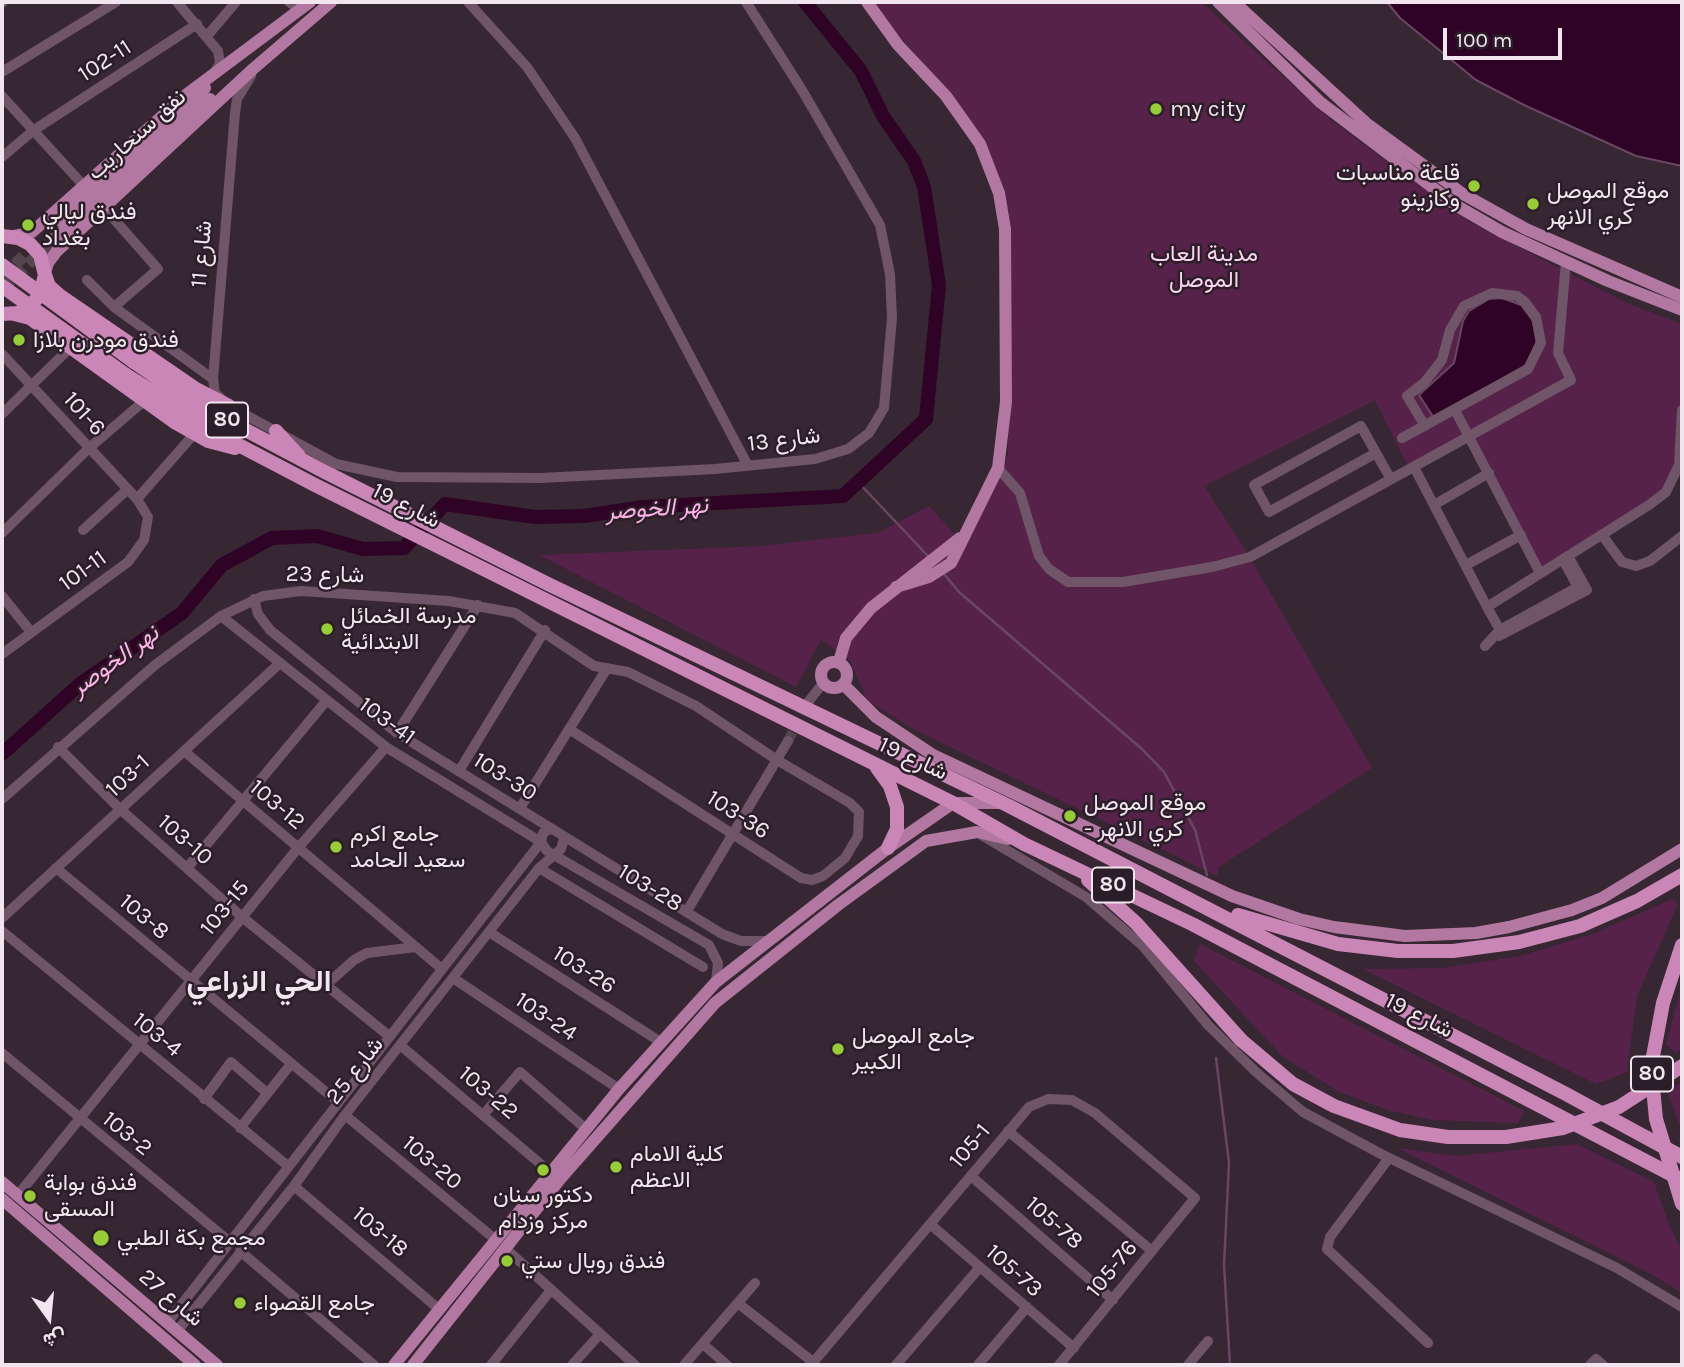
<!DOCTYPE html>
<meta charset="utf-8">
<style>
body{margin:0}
#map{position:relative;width:1684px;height:1367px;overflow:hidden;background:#372732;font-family:Karla,Vazirmatn,sans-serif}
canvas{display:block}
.frame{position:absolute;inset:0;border:4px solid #f1e6ee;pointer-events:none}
.north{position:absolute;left:14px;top:1283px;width:70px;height:70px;-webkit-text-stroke:5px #2c1e28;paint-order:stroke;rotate:165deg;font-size:19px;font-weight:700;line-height:28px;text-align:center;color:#f1e6ee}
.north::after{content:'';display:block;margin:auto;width:24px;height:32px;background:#f1e6ee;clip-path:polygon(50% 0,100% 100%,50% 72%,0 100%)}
.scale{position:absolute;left:1443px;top:28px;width:119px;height:32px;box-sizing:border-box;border:4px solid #f1e6ee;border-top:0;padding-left:9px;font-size:21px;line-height:24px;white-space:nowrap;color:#f1e6ee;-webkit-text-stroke:5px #2c1e28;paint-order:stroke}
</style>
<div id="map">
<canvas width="1684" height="1367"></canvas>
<div class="frame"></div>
<div class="north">ش</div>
<div class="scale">100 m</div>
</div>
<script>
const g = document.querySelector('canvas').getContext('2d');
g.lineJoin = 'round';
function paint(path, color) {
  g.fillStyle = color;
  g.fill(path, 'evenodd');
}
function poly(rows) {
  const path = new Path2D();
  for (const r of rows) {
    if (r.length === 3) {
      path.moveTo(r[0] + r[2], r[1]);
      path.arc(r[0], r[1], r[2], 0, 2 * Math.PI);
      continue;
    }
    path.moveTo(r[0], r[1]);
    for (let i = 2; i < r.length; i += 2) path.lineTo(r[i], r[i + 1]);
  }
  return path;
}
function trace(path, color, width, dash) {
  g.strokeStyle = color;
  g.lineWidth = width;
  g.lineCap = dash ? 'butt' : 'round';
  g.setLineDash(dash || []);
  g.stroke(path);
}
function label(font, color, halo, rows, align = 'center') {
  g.font = font + ' Karla,Vazirmatn,sans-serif';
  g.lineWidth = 5;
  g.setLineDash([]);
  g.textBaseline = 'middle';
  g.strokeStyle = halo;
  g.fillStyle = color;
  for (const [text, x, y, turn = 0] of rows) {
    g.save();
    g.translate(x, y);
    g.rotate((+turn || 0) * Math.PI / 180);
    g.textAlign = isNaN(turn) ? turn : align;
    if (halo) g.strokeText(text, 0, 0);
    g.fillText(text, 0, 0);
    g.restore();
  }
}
paint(poly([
 [872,2,1201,2,1332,121,1468,221,1629,304,1682,324,1682,414,1672,470,1662,489,1642,507,1542,571,1471,433,1408,466,1375,400,1204,486,1246,551,1372,768,1219,867,1217,876,913,729,867,700,850,660,821,640,796,687,539,555,760,546,878,533,929,506,963,544,993,492,1008,455,1010,237,1006,202,996,167,977,130],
 [1672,899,1678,904,1637,996,1627,1072,1596,1084,1363,969,1444,968,1520,956,1593,934],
 [1200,944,1524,1111,1518,1123,1432,1120,1388,1110,1339,1092,1282,1056,1194,961],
 [1682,984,1682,1047,1677,1053,1666,1045],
 [1682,1081,1682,1132,1668,1093],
 [1577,1144,1654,1182,1669,1225,1682,1250,1682,1293,1649,1273,1397,1148,1456,1156]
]), '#56224a');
const water = poly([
 [1387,2,1682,2,1682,166,1636,156,1524,105,1476,80,1400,18,1387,2],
 [1502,298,1521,305,1533,321,1537,341,1526,365,1434,418,1419,395,1454,363,1463,321,1469,311,1489,299,1502,298]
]);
paint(water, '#2f0326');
trace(water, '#694762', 2);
trace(poly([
 [858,482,928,556],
 [944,574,959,592,1142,749,1164,772,1195,830,1207,875],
 [1216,1058,1229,1163,1224,1265,1230,1365]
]), '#694762', 2.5);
trace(poly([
 [2,754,80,684,182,613,222,565,272,538,317,536,363,549,404,548,445,504,535,517,584,516,643,507,843,496,926,419,939,285,924,187,914,161,883,116,861,71,805,2]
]), '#2f0326', 14);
trace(poly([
 [788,741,807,704]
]), '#53444e', 10, [10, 5]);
trace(poly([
 [2,277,33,247],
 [2,289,54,239]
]), '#53444e', 12, [12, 6]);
trace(poly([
 [177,2,218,51,220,63,215,72],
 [289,2,300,10],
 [468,2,527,67,575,138,747,464],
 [2,3,3,2],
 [207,36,236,2],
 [2,72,116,2],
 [251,76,237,99,235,113,213,379,215,393,229,406,336,464,397,477,541,478,715,469,815,459,848,449,869,433,884,408,892,318,890,274,880,225,802,90,746,2],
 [2,96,84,186],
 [2,157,34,130,197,24],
 [105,209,158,269,114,307],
 [87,280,114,307,213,379],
 [2,354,137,499,148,517,144,540,128,562,2,654],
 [1455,410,1540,573],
 [2,414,70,348],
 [1402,438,1528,369,1541,343,1536,317,1525,302,1517,296,1492,293,1464,306,1450,330,1442,360,1424,383,1407,396,1425,426],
 [1376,453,1269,512,1254,485,1361,426,1376,453,1391,479],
 [1414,467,1487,607,1649,505,1666,492,1679,465,1682,410],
 [998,468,1020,493,1039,556,1049,569,1068,582,1123,582,1212,567,1250,557,1571,380,1558,353,1566,262],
 [137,499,195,433],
 [1434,505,1489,473],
 [83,530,128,489],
 [2,533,88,449,144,401],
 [1602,535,1622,562,1636,566,1650,561,1682,536],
 [1563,560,1578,587,1500,630,1499,636,1587,590,1568,556],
 [1466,565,1521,535],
 [2,596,31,632],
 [254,599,258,614,270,630,397,733,722,934,741,941,767,941],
 [221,616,386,747,541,842,547,851,709,945,718,963,716,982],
 [1485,646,1500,630,1487,607],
 [809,701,823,683],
 [397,733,478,605],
 [58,747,120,809,242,917,389,1036],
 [184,751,442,969],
 [459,771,545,630],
 [2,799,155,665,221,616,263,596,301,591,449,601,515,613,594,666,628,672,696,706,777,760,850,803,859,812,858,836,845,858,823,876,812,880,801,878,569,729],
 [520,808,606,670],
 [983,836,1086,897,1143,946,1208,1025,1256,1072,1303,1112,1381,1154,1617,1268,1682,1307],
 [56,868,338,1102],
 [187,868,327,700],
 [539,868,703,967],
 [687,911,788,741],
 [2,918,280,663],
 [2,931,288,1166],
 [489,932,659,1041],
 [453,978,619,1089],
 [326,985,354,960,367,953,416,947],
 [400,1045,550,1172],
 [2,1053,230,1242],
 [204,1099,231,1062,267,1093],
 [484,1114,520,1072,586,1129],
 [345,1115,496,1240],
 [240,1128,291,1064],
 [1008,1131,1152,1251],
 [1389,1158,1330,1237,1327,1249,1428,1343],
 [971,1176,1113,1300],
 [294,1186,440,1310],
 [18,1195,298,848,386,747],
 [930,1224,1074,1348],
 [506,1249,635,1365],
 [240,1251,374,1365],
 [739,1304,813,1362],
 [168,1322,541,842,543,833,550,829],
 [178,1330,294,1186,345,1115,539,868,561,849,564,839],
 [703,1344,727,1365],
 [491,1365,551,1290],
 [572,1365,600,1334],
 [684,1365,755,1283],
 [811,1365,1029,1107,1048,1099,1072,1100,1095,1113,1195,1198,1059,1365],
 [896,1365,980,1267],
 [978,1365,1027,1307],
 [1188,1365,1208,1341],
 [1590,1365,1596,1359,1603,1365]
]), '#705468', 10);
trace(poly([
 [867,2,898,45,946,96,980,144,999,193,1005,229,1006,402,998,468,951,563,929,577,896,587],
 [1218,2,1320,102,1457,206,1502,232,1608,281,1682,310],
 [1234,2,1366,123,1463,194,1526,229,1682,297],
 [61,221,205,88],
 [13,236,32,232,187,94,310,2],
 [54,239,210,99],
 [45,273,48,263,57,251,253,69,331,2],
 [834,675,13],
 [839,662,846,638,871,608,960,538],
 [843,684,876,717,933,755,1232,896,1299,919,1334,927,1405,936,1476,933,1509,927,1572,910,1602,898,1682,849],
 [2,1182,217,1365],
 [2,1199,195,1365],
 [394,1365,619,1089,716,982,888,848,953,803,998,803],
 [413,1365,561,1178,715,1003,838,905,926,841,977,832,1008,839]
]), '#b278a1', 12);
trace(poly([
 [2,236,18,238,30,244,40,255,45,275,40,295,30,306,18,313,2,314],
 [45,275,49,286,59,295,196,389,229,406],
 [14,314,30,318,176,423,208,441,235,448],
 [134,362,189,400,325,472,548,584,1009,806,1566,1094,1682,1157],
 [126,375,229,440,315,485,953,803,1024,844,1192,924,1678,1178],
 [276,431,299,456],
 [877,768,890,786,897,807,897,829,888,848],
 [1088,880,1136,923,1241,1040],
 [1238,915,1338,944,1398,951,1453,951,1519,942,1580,926,1637,901,1682,875]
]), '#cb86b8', 14);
trace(poly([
 [2,265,134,362],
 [2,286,126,375],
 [1682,945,1663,1003,1651,1067,1656,1119,1682,1204],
 [1241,1040,1293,1084,1334,1106,1400,1130,1448,1137,1506,1137,1563,1128,1619,1107,1682,1066]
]), '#cb86b8', 14);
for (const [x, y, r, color] of [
 [1156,109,7,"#97cc38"],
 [1474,186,7,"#97cc38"],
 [1533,204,7,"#97cc38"],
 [28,225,7,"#97cc38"],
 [19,340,7,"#97cc38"],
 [327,629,7,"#97cc38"],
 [1070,816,7,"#97cc38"],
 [336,847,7,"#97cc38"],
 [838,1049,7,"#97cc38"],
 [616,1167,7,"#97cc38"],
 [543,1170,7,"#97cc38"],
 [30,1196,7,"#97cc38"],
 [101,1238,9,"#97cc38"],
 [507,1261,7,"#97cc38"],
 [240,1303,7,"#97cc38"]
]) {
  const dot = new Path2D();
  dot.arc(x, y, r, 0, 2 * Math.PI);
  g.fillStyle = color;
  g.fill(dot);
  trace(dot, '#2c1e28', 2.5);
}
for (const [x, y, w] of [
 [227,420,42],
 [1113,885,42],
 [1652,1074,42]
]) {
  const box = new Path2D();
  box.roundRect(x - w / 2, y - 17.5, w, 35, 5);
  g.fillStyle = '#2c1e28';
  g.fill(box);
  trace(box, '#f1e6ee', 2);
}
label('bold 21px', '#f1e6ee', null, [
 ["80",227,420],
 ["80",1113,885],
 ["80",1652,1074]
]);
label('23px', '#f1e6ee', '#2c1e28', [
 ["102-11",105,61,-33],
 ["نفق سنحاريب",137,135,-42],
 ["شارع 11",202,254,-85],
 ["101-6",84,414,48],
 ["شارع 13",784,440,-7],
 ["شارع 19",406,506,27],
 ["101-11",83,571,-36],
 ["شارع 23",325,575,1],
 ["103-41",387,721,36],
 ["شارع 19",913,759,25],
 ["103-1",128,776,-43],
 ["103-30",505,777,32],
 ["103-12",277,805,40],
 ["103-36",738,815,33],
 ["103-10",185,840,41],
 ["103-28",650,888,31],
 ["103-15",225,908,-51],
 ["103-8",144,917,40],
 ["103-26",584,970,32],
 ["شارع 19",1419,1016,27],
 ["103-24",546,1017,34],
 ["103-4",157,1035,39],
 ["شارع 25",355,1071,-52],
 ["103-22",488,1093,40],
 ["103-2",127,1134,39],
 ["105-1",970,1146,-50],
 ["103-20",432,1163,40],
 ["105-78",1054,1223,41],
 ["103-18",380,1232,40],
 ["105-76",1112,1269,-51],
 ["105-73",1014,1271,41],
 ["شارع 27",171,1298,40]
]);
label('23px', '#f1e6ee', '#2c1e28', [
 ["my city",1170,109],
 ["قاعة مناسبات",1460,173,"right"],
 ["وكازينو",1460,199,"right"],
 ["موقع الموصل",1547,191],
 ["كري الانهر",1547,217],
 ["فندق ليالي",42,212],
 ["بغداد",42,238],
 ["فندق مودرن بلازا",33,340],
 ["مدرسة الخمائل",341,616],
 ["الابتدائية",341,642],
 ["موقع الموصل",1084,803],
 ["- كري الانهر",1084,829],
 ["جامع اكرم",350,834],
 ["سعيد الحامد",350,860],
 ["جامع الموصل",852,1036],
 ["الكبير",852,1062],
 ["كلية الامام",630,1154],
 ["الاعظم",630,1180],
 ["فندق بوابة",44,1183],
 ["المسقى",44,1209],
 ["دكتور سنان",543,1195,"center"],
 ["مركز وزدام",543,1221,"center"],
 ["مجمع بكة الطبي",117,1238],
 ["فندق رويال ستي",521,1261],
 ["جامع القصواء",254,1303]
], 'left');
label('23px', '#fad3ee', '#2c1e28', [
 ["مدينة العاب",1204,254],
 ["الموصل",1204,280]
]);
label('italic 24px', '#fdb3e8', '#2c1e28', [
 ["نهر الخوصر",657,509,-4],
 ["نهر الخوصر",115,661,-36]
]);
label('bold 30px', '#f1e6ee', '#2c1e28', [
 ["الحي الزراعي",259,982]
]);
</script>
